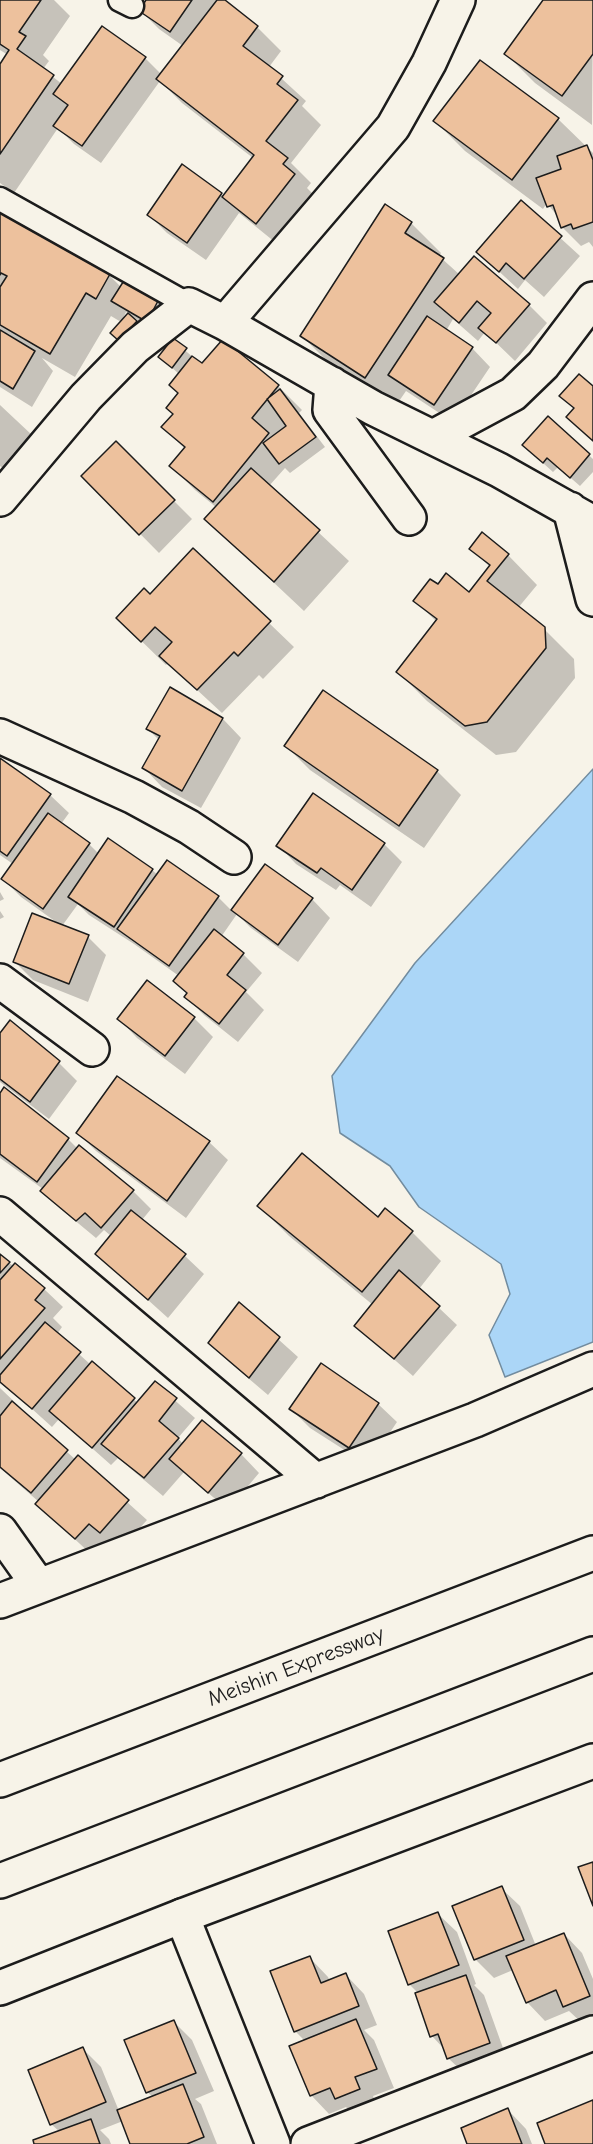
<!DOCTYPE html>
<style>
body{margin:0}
canvas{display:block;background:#f7f3e8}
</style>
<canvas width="593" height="2144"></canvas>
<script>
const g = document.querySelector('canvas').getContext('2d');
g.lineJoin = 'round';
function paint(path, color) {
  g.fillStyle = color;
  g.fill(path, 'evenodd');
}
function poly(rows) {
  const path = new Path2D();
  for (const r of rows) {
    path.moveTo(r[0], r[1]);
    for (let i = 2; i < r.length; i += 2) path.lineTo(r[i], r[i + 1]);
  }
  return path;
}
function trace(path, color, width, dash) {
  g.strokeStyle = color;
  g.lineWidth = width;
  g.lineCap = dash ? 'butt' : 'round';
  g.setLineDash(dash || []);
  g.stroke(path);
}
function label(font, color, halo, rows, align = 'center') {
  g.font = font + ' "Comic Neue",sans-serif';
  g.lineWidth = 4.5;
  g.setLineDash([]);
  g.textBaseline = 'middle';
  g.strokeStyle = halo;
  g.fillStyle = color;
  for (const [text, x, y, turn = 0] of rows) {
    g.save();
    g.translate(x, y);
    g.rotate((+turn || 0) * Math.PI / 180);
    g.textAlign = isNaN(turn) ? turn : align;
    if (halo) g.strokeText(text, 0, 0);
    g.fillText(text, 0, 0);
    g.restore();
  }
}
const water = poly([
 [593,769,593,1342,505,1377,489,1335,510,1294,501,1264,419,1207,390,1166,340,1133,332,1076,415,963,593,769]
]);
paint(water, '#abd6f7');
trace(water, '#728c9f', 1.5);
paint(poly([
 [0,0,54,0,70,16,43,55,49,61,43,69,62,84,145,58,161,74,183,46,159,29,141,11,148,0,223,0,257,27,281,51,269,67,306,101,302,106,321,125,291,163,311,183,307,188,318,199,281,247,239,213,206,260,167,233,149,215,221,194,224,196,253,158,182,103,160,81,101,163,74,144,58,128,14,193,0,183,0,66,8,55,0,50],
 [545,0,593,0,592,125,535,83,506,54],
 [558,119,593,153,593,247,589,242,581,246,562,227,558,217,547,203,543,209,465,151,435,121],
 [521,202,580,256,544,297,525,280,518,289,478,252],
 [386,207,411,223,441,253,439,256,460,275,529,305,547,323,515,361,485,332,478,341,453,319,446,331,472,348,490,367,453,422,406,391,395,407,331,365,302,336],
 [0,212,109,275,121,287,158,301,168,311,157,331,131,316,130,317,146,332,122,343,129,314,126,312,121,322,111,316,75,377,42,358,53,371,32,407,0,387],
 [173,340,202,365,278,386,302,410,299,413,325,447,290,473,285,468,269,486,349,561,304,611,206,519,217,508,195,490,171,466,185,449,163,427,175,414,180,394,179,374,160,357],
 [0,405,32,435,5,470,0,466],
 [548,418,593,459,593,472,580,486,558,467,553,472,534,455],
 [116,443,192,519,159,553,83,476],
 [471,549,508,555,537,585,518,608,544,629,574,659,575,678,516,752,496,755,427,701,398,672,437,622,415,601,438,586,469,594,490,567],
 [193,550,294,647,263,679,259,675,222,713,168,663,166,665,118,618,150,596],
 [170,690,223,719,241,738,201,808,162,787,144,768,159,740,148,729],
 [286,746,437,771,461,795,424,848,310,770],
 [0,759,50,795,69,813,61,824,89,844,99,854,152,870,158,875,218,897,232,911,265,866,312,899,330,918,298,962,251,928,237,914,221,937,243,954,262,973,246,992,264,1010,238,1042,204,1015,186,997,188,994,175,981,179,976,134,944,89,915,78,904,62,926,88,937,106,955,88,1002,33,980,15,962,59,924,21,897,3,879,13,864,0,855],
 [384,844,402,862,371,907,340,885,336,890,296,864,278,845],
 [0,892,4,899,0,901],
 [0,911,4,917,0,919],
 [147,982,194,1018,213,1037,185,1074,137,1038,119,1019],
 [11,1022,59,1063,77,1081,49,1119,0,1082,0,1035],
 [0,1094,68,1139,78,1149,133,1191,151,1209,142,1220,185,1256,204,1274,168,1318,97,1254,111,1236,104,1230,96,1238,61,1209,43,1189,0,1158],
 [78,1133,209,1142,228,1160,186,1218,96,1151],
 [259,1206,378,1219,412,1232,441,1261,419,1289,457,1325,413,1376,356,1326,373,1305,289,1236],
 [0,1256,44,1289,63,1307,53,1318,62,1327,57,1334,91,1365,92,1363,138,1403,155,1383,195,1418,178,1438,183,1444,241,1454,259,1473,228,1510,184,1472,163,1496,118,1458,111,1465,59,1419,52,1427,0,1380],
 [239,1304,298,1357,268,1395,228,1361,210,1343],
 [0,1388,21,1408,19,1409,76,1460,78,1458,147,1520,119,1551,108,1541,94,1557,37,1504,39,1502,0,1468],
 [378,1404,397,1422,368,1465,310,1428,291,1409],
 [501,1888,520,1906,536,1946,564,1934,582,1953,593,1979,593,2020,583,2024,569,2011,545,2021,527,2002,513,1970,494,1978,475,1959],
 [438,1914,457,1932,476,1984,474,1985,484,1995,508,2062,467,2076,448,2058,445,2050,432,2036,416,1994,418,1993,409,1984],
 [310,1958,328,1977,330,1981,346,1975,364,1994,377,2025,364,2030,374,2040,394,2088,373,2096,378,2108,355,2116,346,2107,329,2114,311,2095,305,2041,295,2031],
 [174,2022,192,2040,214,2091,195,2099,201,2104,217,2144,132,2144,123,2121,100,2130,109,2139,111,2144,36,2144,60,2132,51,2124,83,2049,101,2067,119,2111,153,2097,147,2092],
 [508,2110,526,2129,532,2144,469,2144]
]), '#0003');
const building = poly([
 [0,0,41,0,19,32,26,36,17,49,54,75,0,154,0,64,9,50,0,44,0,0],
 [146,0,192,0,170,32,139,11,146,0],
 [217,0,225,0,258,26,243,46,283,76,277,84,298,100,266,141,288,158,283,164,295,174,256,224,222,197,254,155,156,79,217,0],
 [543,0,593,0,593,54,562,96,504,54,543,0],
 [102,26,146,57,82,146,53,126,68,105,53,94,102,26],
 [480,60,559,118,512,180,433,121,480,60],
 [587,145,593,160,593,222,573,229,571,224,561,228,553,205,547,207,536,178,561,169,557,156,587,145],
 [182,164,222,193,187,243,147,215,182,164],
 [521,200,562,236,524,279,506,263,499,272,476,252,521,200],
 [385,204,412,222,405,233,444,258,365,378,300,336,385,204],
 [0,211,110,274,96,299,86,293,50,354,0,325,0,287,7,276,1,273,0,275,0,211],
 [474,256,530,304,496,343,478,328,491,313,477,301,459,323,434,302,474,256],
 [125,279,159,299,147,322,111,301,125,279],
 [128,313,137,321,119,341,110,333,128,313],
 [427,316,473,347,434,405,388,375,427,316],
 [0,330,35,351,13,389,0,381,0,330],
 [173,338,187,348,172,368,158,357,173,338],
 [223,339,279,385,252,418,269,433,213,502,169,466,185,447,161,427,173,414,166,408,178,393,169,385,192,356,202,363,223,339],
 [579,374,593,386,593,441,566,417,574,408,559,396,579,374],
 [280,389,316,437,279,464,263,443,286,426,267,399,280,389],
 [548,416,590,454,570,478,547,458,543,463,522,445,548,416],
 [116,441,175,500,139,535,81,476,116,441],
 [251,468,320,530,274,582,204,519,251,468],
 [482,532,509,554,487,581,545,627,546,648,487,722,465,726,396,672,437,619,413,601,430,579,438,584,446,573,469,592,490,565,469,549,482,532],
 [193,548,271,621,238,656,234,652,197,690,159,656,172,642,155,627,141,642,116,618,144,588,150,594,193,548],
 [170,687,223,718,182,791,142,768,160,736,146,729,170,687],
 [323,690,438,770,399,826,284,746,323,690],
 [0,758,51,794,7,856,0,851,0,758],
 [313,793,385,843,352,890,321,868,317,873,276,846,313,793],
 [48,813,90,843,43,909,1,879,48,813],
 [108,838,153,869,114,927,68,897,108,838],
 [167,860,219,896,169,966,117,929,167,860],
 [265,864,313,898,278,945,231,910,265,864],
 [32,913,89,935,69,984,13,962,32,913],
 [214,929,244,953,227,975,246,990,219,1024,184,997,187,993,173,981,214,929],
 [147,980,195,1017,165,1056,117,1019,147,980],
 [10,1020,60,1061,30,1102,0,1079,0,1033,10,1020],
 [117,1076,210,1141,167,1201,76,1133,117,1076],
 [4,1087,69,1138,37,1182,0,1154,0,1093,4,1087],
 [79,1145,134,1190,101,1228,85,1213,76,1221,40,1191,79,1145],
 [302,1153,378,1217,385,1208,413,1231,362,1292,257,1206,302,1153],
 [131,1210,186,1254,148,1300,95,1254,131,1210],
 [0,1254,10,1262,0,1273,0,1254],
 [15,1263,45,1288,35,1300,45,1308,0,1359,0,1280,15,1263],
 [399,1270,440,1306,394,1359,354,1326,399,1270],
 [239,1302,280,1337,249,1378,208,1343,239,1302],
 [45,1322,81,1352,32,1409,0,1382,0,1375,45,1322],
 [92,1361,135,1398,92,1448,49,1411,92,1361],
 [321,1363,379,1403,349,1448,289,1409,321,1363],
 [155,1381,177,1398,159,1421,179,1438,144,1478,101,1444,155,1381],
 [12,1401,68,1450,31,1493,0,1467,0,1416,12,1401],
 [202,1420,242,1453,208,1493,169,1459,202,1420],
 [78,1455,129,1500,100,1533,89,1524,75,1539,35,1504,78,1455],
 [593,1862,593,1906,578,1867,593,1862],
 [502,1886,524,1940,474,1960,452,1906,502,1886],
 [438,1912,459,1965,408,1985,388,1931,438,1912],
 [564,1933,590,1996,563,2007,556,1990,526,2003,506,1956,564,1933],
 [310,1956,321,1983,346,1973,359,2006,294,2032,270,1971,310,1956],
 [466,1975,490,2043,447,2059,438,2034,430,2037,415,1993,466,1975],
 [356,2019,377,2069,355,2077,360,2089,335,2099,330,2088,310,2096,289,2046,356,2019],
 [174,2020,196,2073,146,2093,124,2040,174,2020],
 [83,2047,106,2102,50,2125,28,2070,83,2047],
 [183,2084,204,2137,187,2144,130,2144,117,2110,183,2084],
 [593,2100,593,2144,545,2144,537,2123,593,2100],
 [508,2108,522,2144,467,2144,461,2128,508,2108],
 [91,2119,100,2144,34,2144,33,2140,91,2119]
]);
paint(building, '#edc19d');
trace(building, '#1c1c1c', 1.5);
const lane = poly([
 [120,0,132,6],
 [0,199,189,305]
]);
const street = poly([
 [225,323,393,127,429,63,458,0],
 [332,384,330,410,409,518],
 [433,437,513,394,543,365,593,299],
 [0,499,86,397,135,347,189,305,225,323,373,408,499,470,593,523],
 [570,509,593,599],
 [0,736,134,797,189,827,234,857],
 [0,981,92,1049],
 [0,1214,316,1481],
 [0,1531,39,1586],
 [0,1601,475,1420,593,1369],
 [182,1916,273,2144],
 [308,2144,593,2033]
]);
const secondary = poly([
 [0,1988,182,1916,593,1761]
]);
const highway = poly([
 [0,1780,593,1553],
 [0,1881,593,1654]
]);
trace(lane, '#1c1c1c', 27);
trace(street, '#1c1c1c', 38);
trace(secondary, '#1c1c1c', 38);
trace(highway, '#1c1c1c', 38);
trace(lane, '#f7f3e8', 22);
trace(street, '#f7f3e8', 33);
trace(secondary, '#f7f3e8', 33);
trace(highway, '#f7f3e8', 33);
label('22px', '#1c1c1c', '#f7f3e8', [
 ["Meishin Expressway",296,1667,-21]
]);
</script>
